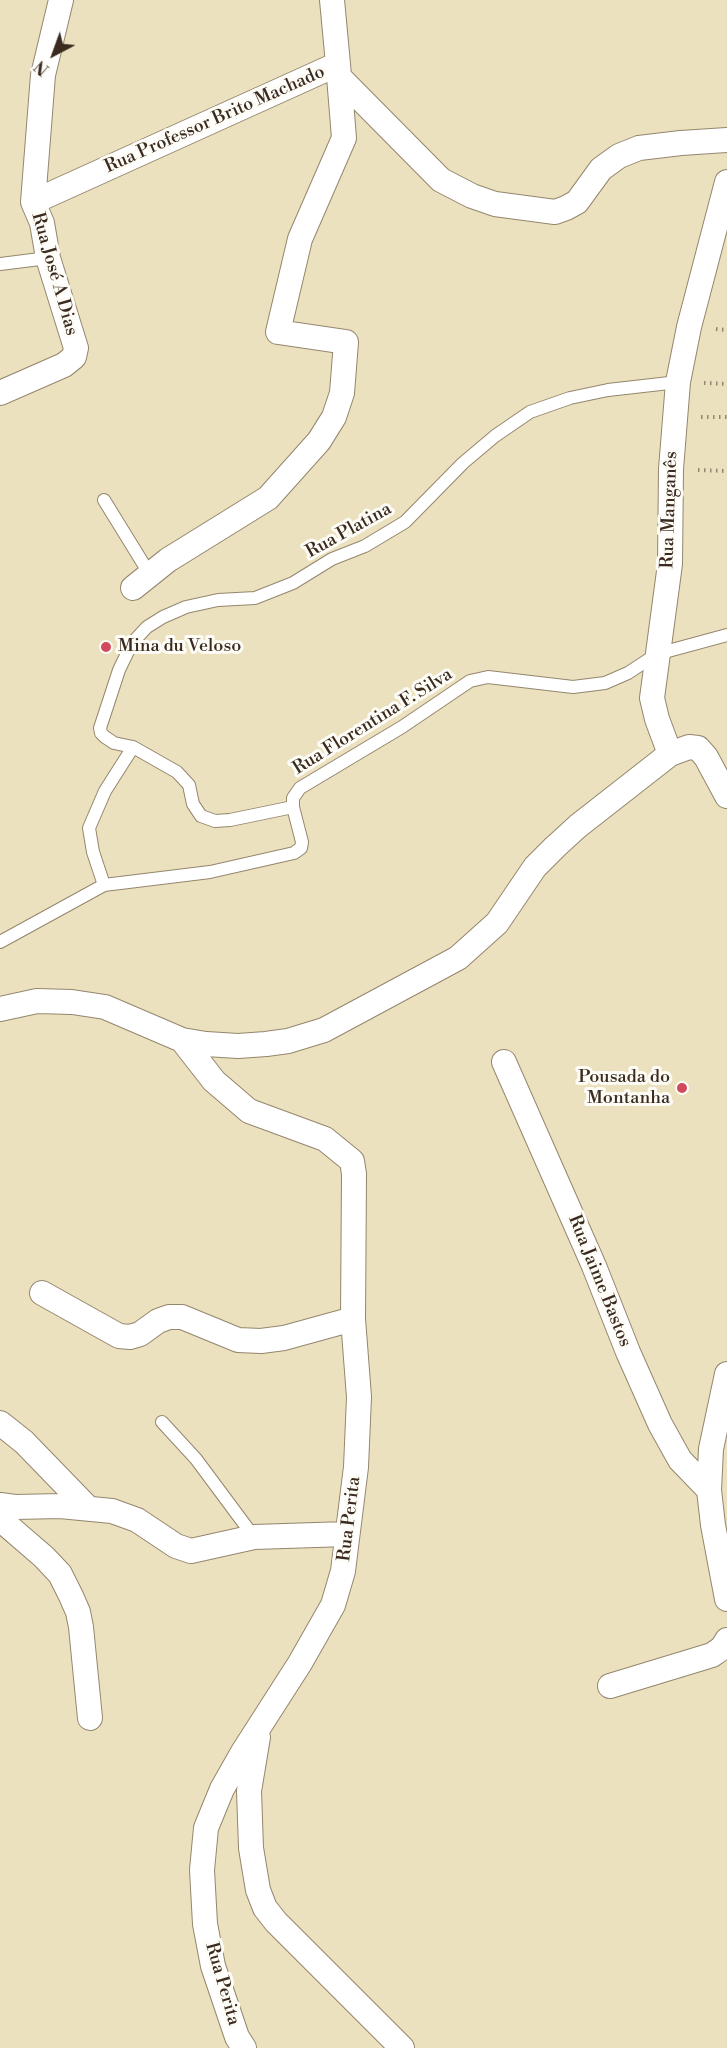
<!DOCTYPE html>
<meta charset="utf-8">
<style>
body{margin:0}
#map{position:relative;width:727px;height:2048px;overflow:hidden;background:#ece1be;font-family:"Libre Bodoni",serif}
canvas{display:block}
.north{position:absolute;left:24px;top:24px;width:60px;height:60px;-webkit-text-stroke:4px #fdfcf7;paint-order:stroke;rotate:221deg;font-size:16px;font-weight:700;line-height:24px;text-align:center;color:#3b2a1e}
.north::after{content:'';display:block;margin:auto;width:21px;height:27px;background:#3b2a1e;clip-path:polygon(50% 0,100% 100%,50% 72%,0 100%)}
</style>
<div id="map">
<canvas width="727" height="2048"></canvas>
<div class="north">N</div>
</div>
<script>
const g = document.querySelector('canvas').getContext('2d');
g.lineJoin = 'round';
function poly(rows) {
  const path = new Path2D();
  for (const r of rows) {
    path.moveTo(r[0], r[1]);
    for (let i = 2; i < r.length; i += 2) path.lineTo(r[i], r[i + 1]);
  }
  return path;
}
function trace(path, color, width, dash) {
  g.strokeStyle = color;
  g.lineWidth = width;
  g.lineCap = dash ? 'butt' : 'round';
  g.setLineDash(dash || []);
  g.stroke(path);
}
function label(font, color, halo, rows, align = 'center') {
  g.font = font + ' "Libre Bodoni",serif';
  g.lineWidth = 6;
  g.setLineDash([]);
  g.textBaseline = 'middle';
  g.strokeStyle = halo;
  g.fillStyle = color;
  for (const [text, x, y, turn = 0] of rows) {
    g.save();
    g.translate(x, y);
    g.rotate((+turn || 0) * Math.PI / 180);
    g.textAlign = isNaN(turn) ? turn : align;
    if (halo) g.strokeText(text, 0, 0);
    g.fillText(text, 0, 0);
    g.restore();
  }
}
const service = poly([
 [0,264,48,258],
 [104,500,149,573],
 [293,807,230,820,215,821,201,816,193,804,189,785,177,772,133,747,114,743,105,737,101,733,100,728,119,670,132,643,147,627,163,617,186,607,218,600,255,598,293,583,332,559,365,546,405,522,463,463,495,436,530,412,570,398,608,390,678,382],
 [104,885,93,852,89,828,105,791,133,747],
 [0,942,104,885,210,872,294,853,301,848,302,842,293,807,293,798,300,788,402,727,470,681,488,677,573,687,605,683,628,673,657,654,727,635],
 [162,1422,196,1459,254,1537]
]);
const minor = poly([
 [340,78,441,180,472,196,495,204,555,212,566,208,577,202,601,169,619,156,639,148,681,143,727,140],
 [727,182,689,327,678,382,671,469,670,564,652,698,657,719,670,754,689,747,698,748,706,757,727,796],
 [33,202,338,64,332,0],
 [0,393,64,365,74,357,76,348,48,258,42,223,33,202,43,75,61,0],
 [133,588,168,560,268,498,319,441,334,417,342,393,346,342,278,332,300,239,344,138,338,64],
 [0,1009,37,1001,72,1002,105,1007,182,1040,206,1044,238,1046,266,1044,288,1041,324,1030,458,958,497,923,535,867,555,847,578,826,670,754],
 [182,1040,214,1081,249,1111,325,1139,352,1161,354,1174,353,1319,359,1397,356,1467,343,1571,333,1605,300,1663,243,1752,222,1789,206,1828,202,1870,205,1924,213,1966,237,2037,244,2048],
 [504,1062,594,1266,628,1352,660,1424,680,1460,709,1490],
 [42,1293,119,1336,130,1337,140,1334,158,1321,169,1317,182,1317,238,1340,261,1341,284,1338,353,1319],
 [727,1374,711,1449,709,1490,713,1525,727,1599],
 [0,1423,24,1442,88,1508],
 [0,1505,15,1507,60,1506,112,1511,137,1520,176,1546,191,1551,254,1537,347,1534],
 [0,1519,44,1557,60,1574,71,1596,78,1612,81,1627,90,1718],
 [610,1686,712,1655,722,1648,727,1640],
 [258,1737,249,1791,251,1848,258,1890,265,1908,276,1922,402,2048]
]);
trace(service, '#94866e', 14);
trace(minor, '#94866e', 26);
trace(poly([
 [716,329,727,330],
 [704,383,727,384],
 [701,417,727,417],
 [698,470,727,471]
]), '#94866e', 4, [1.5, 4.5]);
trace(service, '#fff', 12);
trace(minor, '#fff', 24);
for (const [x, y, r, color] of [
 [106,647,6,"#d1495b"],
 [682,1088,6,"#d1495b"]
]) {
  const dot = new Path2D();
  dot.arc(x, y, r, 0, 2 * Math.PI);
  g.fillStyle = color;
  g.fill(dot);
  trace(dot, '#fdfcf7', 2);
}
label('18px', '#3b2a1e', '#fdfcf7', [
 ["Rua Professor Brito Machado",215,120,-24],
 ["Rua José A Dias",54,274,74],
 ["Rua Manganês",670,510,-88],
 ["Rua Platina",349,531,-29],
 ["Rua Florentina F. Silva",373,722,-32],
 ["Rua Jaime Bastos",599,1281,68],
 ["Rua Perita",350,1519,-83],
 ["Rua Perita",222,1984,74]
]);
label('18px', '#3b2a1e', '#fdfcf7', [
 ["Mina du Veloso",118,647],
 ["Pousada do",670,1078,"right"],
 ["Montanha",670,1099,"right"]
], 'left');
</script>
